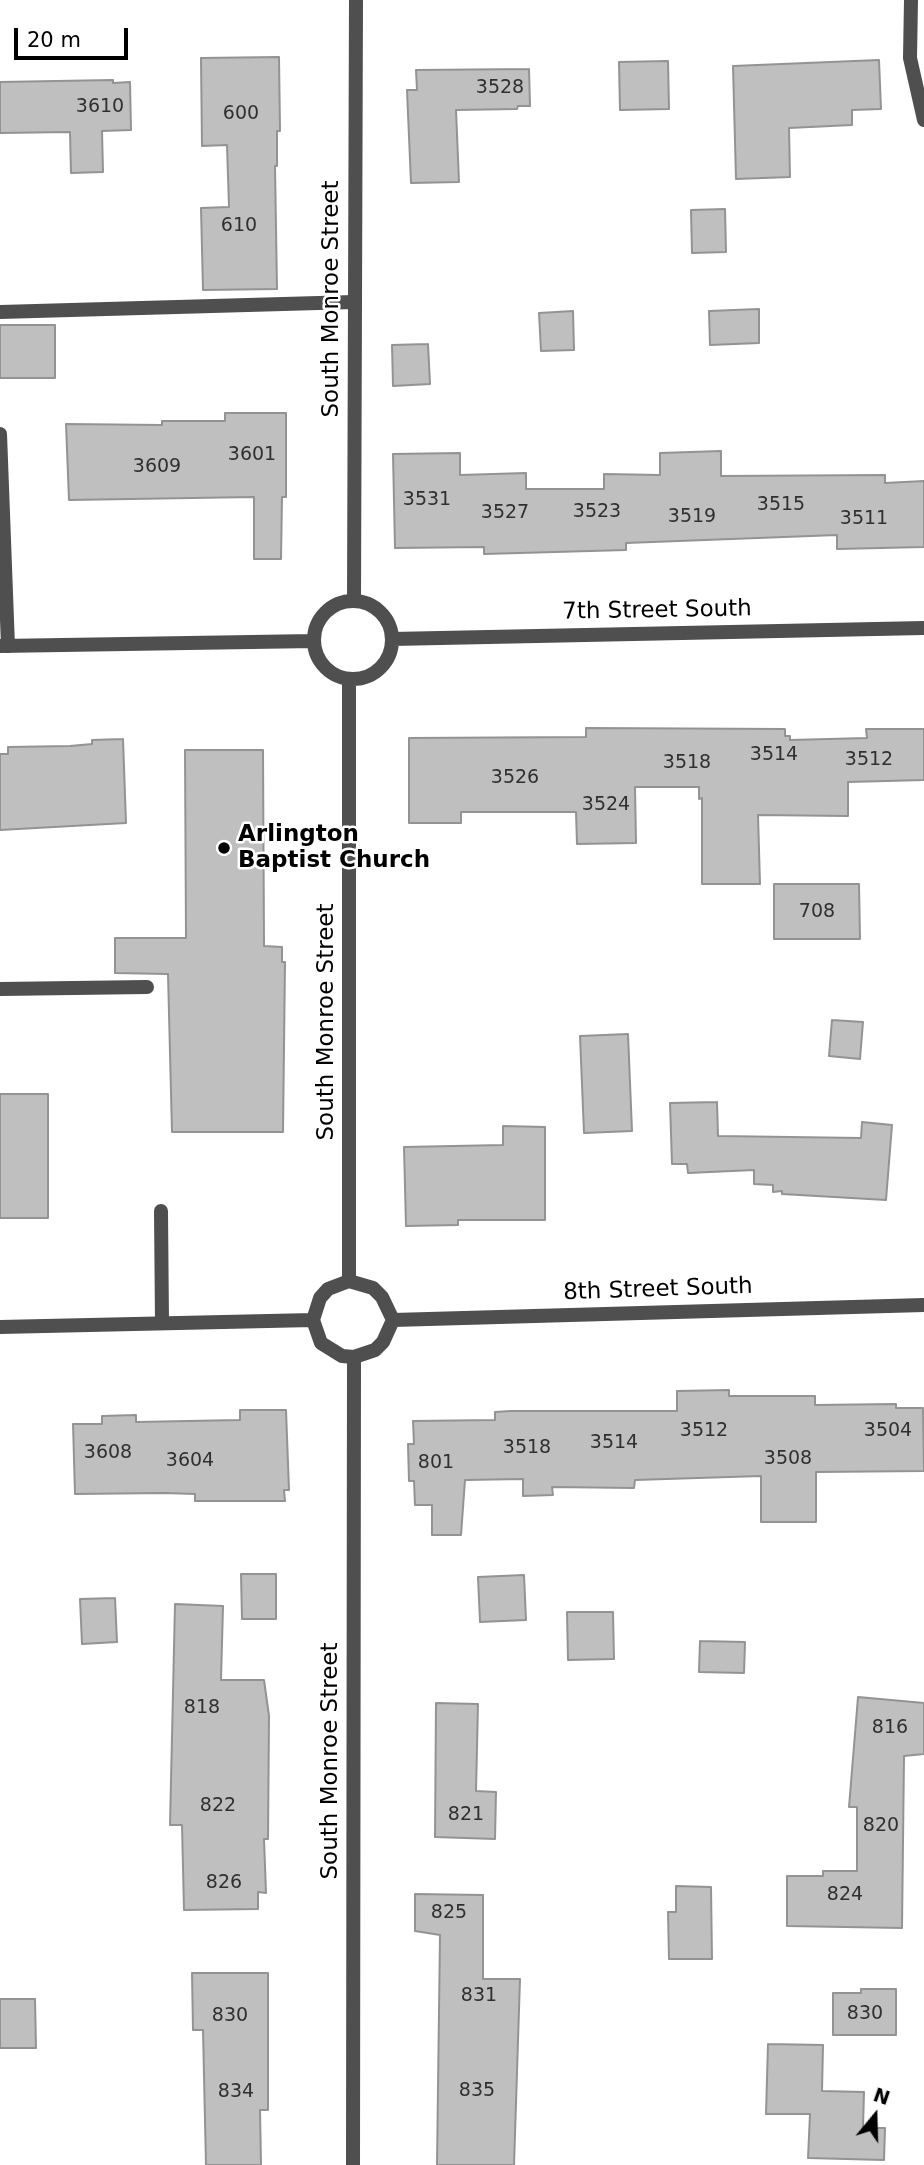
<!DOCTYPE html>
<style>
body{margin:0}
#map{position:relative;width:924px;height:2165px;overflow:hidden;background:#fff;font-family:"DejaVu Sans",sans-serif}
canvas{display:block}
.north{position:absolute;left:840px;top:2081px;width:70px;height:70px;-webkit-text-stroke:5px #fff;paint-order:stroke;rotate:19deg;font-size:19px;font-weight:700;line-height:28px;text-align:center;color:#000}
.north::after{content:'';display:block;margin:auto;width:24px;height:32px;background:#000;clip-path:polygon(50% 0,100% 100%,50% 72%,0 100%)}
.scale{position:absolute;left:14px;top:28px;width:114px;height:32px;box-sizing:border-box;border:4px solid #000;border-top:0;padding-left:9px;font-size:21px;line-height:24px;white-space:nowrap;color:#000;-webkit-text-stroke:5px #fff;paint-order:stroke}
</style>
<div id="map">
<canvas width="924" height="2165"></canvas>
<div class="north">N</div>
<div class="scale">20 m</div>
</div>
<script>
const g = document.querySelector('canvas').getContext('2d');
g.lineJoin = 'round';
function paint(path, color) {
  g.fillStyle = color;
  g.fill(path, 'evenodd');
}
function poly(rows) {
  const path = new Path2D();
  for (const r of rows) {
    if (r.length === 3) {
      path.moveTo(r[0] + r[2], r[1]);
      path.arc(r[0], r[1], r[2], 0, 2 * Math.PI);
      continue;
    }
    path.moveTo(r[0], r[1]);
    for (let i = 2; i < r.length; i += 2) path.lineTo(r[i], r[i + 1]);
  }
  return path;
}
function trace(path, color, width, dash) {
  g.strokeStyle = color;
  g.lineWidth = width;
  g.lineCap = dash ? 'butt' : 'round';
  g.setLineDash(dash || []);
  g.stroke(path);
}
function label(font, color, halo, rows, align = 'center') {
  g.font = font + ' "DejaVu Sans",sans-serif';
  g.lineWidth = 5;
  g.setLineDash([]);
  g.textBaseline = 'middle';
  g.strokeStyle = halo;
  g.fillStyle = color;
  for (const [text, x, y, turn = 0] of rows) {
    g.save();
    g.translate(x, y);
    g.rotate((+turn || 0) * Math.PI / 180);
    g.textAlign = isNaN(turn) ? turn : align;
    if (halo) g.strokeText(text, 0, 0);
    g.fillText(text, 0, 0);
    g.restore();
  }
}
const building = poly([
 [279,57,280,131,277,131,277,166,275,166,277,289,203,290,201,208,229,207,227,145,202,146,201,58,279,57],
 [879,60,881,109,852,110,852,125,789,128,790,177,736,179,733,66,879,60],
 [668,61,669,109,620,110,619,62,668,61],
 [529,69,530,106,518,106,517,109,456,110,459,182,411,183,407,90,417,90,416,70,529,69],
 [113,80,113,83,130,82,131,130,102,131,103,172,71,173,70,132,0,133,0,82,113,80],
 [725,209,726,252,692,253,691,210,725,209],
 [759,309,759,343,710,345,709,311,759,309],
 [573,311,574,350,541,351,539,313,573,311],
 [0,325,55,325,55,378,0,378,0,325],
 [428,344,430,384,393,386,392,345,428,344],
 [225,413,286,413,286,497,282,497,281,559,254,559,254,497,69,500,66,424,162,425,162,421,225,421,225,413],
 [721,451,721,476,885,475,885,483,924,481,924,547,837,549,837,535,626,543,626,550,484,554,484,547,395,548,393,454,460,453,460,475,526,473,526,489,604,489,604,474,660,475,660,453,721,451],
 [586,728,785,729,785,736,790,736,790,740,867,738,866,729,924,729,924,780,848,782,848,816,758,815,760,884,702,884,702,798,699,799,699,787,635,787,636,843,577,844,576,812,461,812,461,823,409,823,409,738,586,737,586,728],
 [123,739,126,823,0,830,0,754,8,754,8,747,70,746,92,744,92,740,123,739],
 [185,750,263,750,264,946,282,947,282,962,285,962,283,1132,172,1132,168,974,115,973,115,938,186,938,185,750],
 [774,884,859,884,860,939,774,939,774,884],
 [832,1020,863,1022,860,1059,829,1056,832,1020],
 [628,1034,632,1131,584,1133,580,1036,628,1034],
 [0,1094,48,1094,48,1218,0,1218,0,1094],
 [717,1102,718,1136,861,1138,862,1122,892,1125,886,1200,782,1194,782,1191,773,1192,773,1185,754,1184,754,1170,688,1173,687,1164,672,1164,670,1103,717,1102],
 [503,1126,545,1127,545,1220,458,1220,458,1225,406,1226,404,1147,503,1145,503,1126],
 [729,1390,729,1396,815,1396,815,1405,896,1404,896,1408,923,1408,924,1471,816,1472,816,1522,761,1522,761,1476,635,1480,634,1488,552,1487,553,1495,523,1496,523,1479,465,1480,461,1535,432,1535,432,1505,415,1505,414,1481,409,1481,408,1444,414,1444,413,1421,495,1420,495,1412,510,1411,677,1411,677,1391,729,1390],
 [240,1410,286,1410,289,1490,284,1490,285,1501,195,1501,195,1494,165,1493,75,1494,73,1424,102,1424,102,1416,136,1415,136,1422,240,1420,240,1410],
 [241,1574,276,1574,276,1619,242,1619,241,1574],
 [524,1575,526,1620,480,1622,478,1577,524,1575],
 [115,1598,117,1642,82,1644,80,1599,115,1598],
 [175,1604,223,1606,221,1680,264,1680,269,1716,268,1839,264,1839,266,1893,258,1892,258,1909,184,1910,182,1825,170,1825,175,1604],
 [567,1612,613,1612,614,1659,568,1660,567,1612],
 [700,1641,745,1642,744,1673,699,1672,700,1641],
 [858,1697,924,1703,924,1754,904,1756,902,1928,787,1926,787,1876,823,1876,823,1871,857,1871,857,1807,849,1807,858,1697],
 [436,1703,478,1704,476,1791,496,1792,495,1839,435,1837,436,1703],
 [676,1886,711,1887,712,1959,669,1959,668,1912,676,1912,676,1886],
 [415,1894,483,1895,483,1979,520,1979,514,2165,437,2165,440,1935,415,1931,415,1894],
 [192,1973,268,1973,268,2110,260,2110,261,2165,206,2165,203,2030,193,2030,192,1973],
 [861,1989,896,1989,896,2035,833,2035,833,1993,861,1993,861,1989],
 [0,1999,35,1999,36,2048,0,2048,0,1999],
 [768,2044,823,2045,822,2091,864,2092,863,2128,885,2128,884,2160,808,2158,810,2114,766,2114,768,2044]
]);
paint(building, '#bfbfbf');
trace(building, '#939393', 2);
trace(poly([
 [911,0,910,58,924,120],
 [0,312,354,302],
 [0,434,8,646],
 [0,989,147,987],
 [161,1211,162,1323]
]), '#4f4f4f', 14);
trace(poly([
 [354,599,356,0],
 [353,640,39],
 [392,639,924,628],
 [0,646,314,641],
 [349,679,349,1281],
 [349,1281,373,1288,382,1297,393,1320,383,1342,375,1350,354,1357,342,1356,321,1343,313,1320,320,1298,328,1289,349,1281],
 [393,1320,924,1305],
 [0,1327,313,1320],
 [353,2165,354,1357]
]), '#4f4f4f', 14);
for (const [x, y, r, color] of [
 [224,848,7,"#000"]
]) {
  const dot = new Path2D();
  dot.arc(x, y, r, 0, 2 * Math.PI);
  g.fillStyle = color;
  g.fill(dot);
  trace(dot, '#fff', 2.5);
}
label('19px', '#303030', null, [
 ["3528",500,88],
 ["3610",100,107],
 ["600",241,114],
 ["610",239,226],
 ["3601",252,455],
 ["3609",157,467],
 ["3531",427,500],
 ["3515",781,505],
 ["3523",597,512],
 ["3527",505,513],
 ["3519",692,517],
 ["3511",864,519],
 ["3514",774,755],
 ["3512",869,760],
 ["3518",687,763],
 ["3526",515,778],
 ["3524",606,805],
 ["708",817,912],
 ["3512",704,1431],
 ["3504",888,1431],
 ["3514",614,1443],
 ["3518",527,1448],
 ["3608",108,1453],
 ["3508",788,1459],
 ["3604",190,1461],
 ["801",436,1463],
 ["818",202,1708],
 ["816",890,1728],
 ["822",218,1806],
 ["821",466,1815],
 ["820",881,1826],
 ["826",224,1883],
 ["824",845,1895],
 ["825",449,1913],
 ["831",479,1996],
 ["830",865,2014],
 ["830",230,2016],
 ["835",477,2091],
 ["834",236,2092]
]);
label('23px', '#000', '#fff', [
 ["South Monroe Street",332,299,-90],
 ["7th Street South",657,611,-1],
 ["South Monroe Street",327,1022,-90],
 ["8th Street South",658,1290,-2],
 ["South Monroe Street",331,1761,-90]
]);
label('bold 23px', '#000', '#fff', [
 ["Arlington",238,835],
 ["Baptist Church",238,861]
], 'left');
</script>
